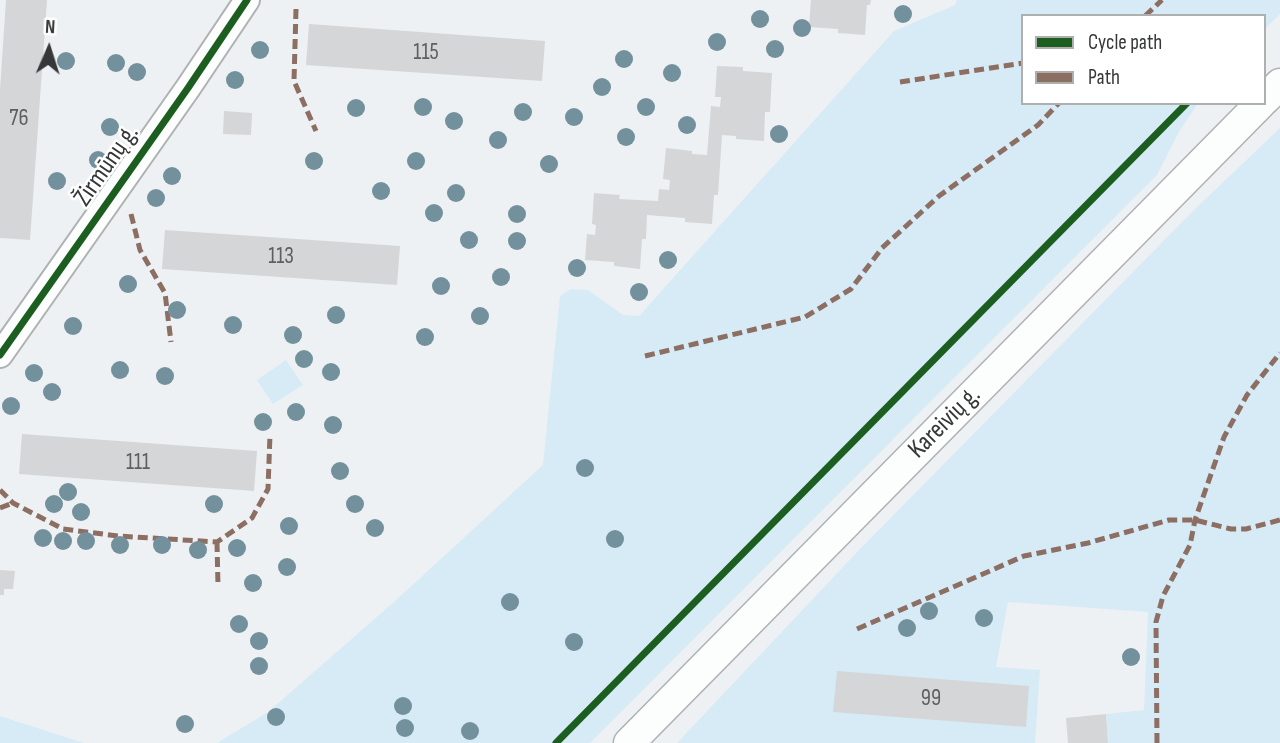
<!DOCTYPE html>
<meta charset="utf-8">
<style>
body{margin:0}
#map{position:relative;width:1280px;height:743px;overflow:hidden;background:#eef1f3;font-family:"Sofia Sans Condensed",sans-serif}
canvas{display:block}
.legend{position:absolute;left:1021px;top:14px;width:245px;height:91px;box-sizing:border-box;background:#fff;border:2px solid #aeafaf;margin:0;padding:9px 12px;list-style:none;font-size:21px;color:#353738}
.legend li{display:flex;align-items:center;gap:14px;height:35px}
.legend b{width:35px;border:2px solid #aeafaf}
.north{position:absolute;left:14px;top:14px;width:70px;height:70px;-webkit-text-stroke:5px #fff;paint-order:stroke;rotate:3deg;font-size:19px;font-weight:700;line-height:28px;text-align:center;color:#353738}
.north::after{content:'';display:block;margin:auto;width:24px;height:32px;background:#353738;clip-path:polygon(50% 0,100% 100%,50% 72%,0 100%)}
</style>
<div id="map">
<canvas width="1280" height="743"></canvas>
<ul class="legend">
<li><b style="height:9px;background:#1b5e20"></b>Cycle path</li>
<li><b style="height:9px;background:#8d6e63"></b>Path</li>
</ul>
<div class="north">N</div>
</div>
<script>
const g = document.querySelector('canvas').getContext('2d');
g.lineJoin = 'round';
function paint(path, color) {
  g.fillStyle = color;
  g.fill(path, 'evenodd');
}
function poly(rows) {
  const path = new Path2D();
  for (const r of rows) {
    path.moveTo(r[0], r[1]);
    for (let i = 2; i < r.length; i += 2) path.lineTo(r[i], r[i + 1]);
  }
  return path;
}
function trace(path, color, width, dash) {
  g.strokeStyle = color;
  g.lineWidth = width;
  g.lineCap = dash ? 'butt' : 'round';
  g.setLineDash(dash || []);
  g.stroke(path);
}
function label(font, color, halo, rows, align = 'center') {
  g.font = font + ' "Sofia Sans Condensed",sans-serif';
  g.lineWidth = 5;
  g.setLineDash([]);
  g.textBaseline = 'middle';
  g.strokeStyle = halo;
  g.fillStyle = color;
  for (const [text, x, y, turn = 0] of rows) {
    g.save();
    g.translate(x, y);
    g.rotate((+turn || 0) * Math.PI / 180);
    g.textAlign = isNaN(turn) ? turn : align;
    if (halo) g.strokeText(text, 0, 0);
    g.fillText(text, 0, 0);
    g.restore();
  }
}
paint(poly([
 [957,0,1280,0,1280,14,1264,30,1264,16,1023,16,1023,103,1198,103,1180,130,1157,175,590,743,217,743,268,712,395,601,543,465,560,296,571,289,588,290,623,315,639,316,894,31,955,5],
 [1280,128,1280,743,1108,743,1106,714,1144,710,1148,612,1008,602,996,667,1040,670,1035,743,677,743,858,551,1194,210],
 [286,360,303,385,273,404,257,380],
 [0,716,84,743,0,743]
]), '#d6ebf6');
paint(poly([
 [6,0,47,0,30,240,0,238,0,90],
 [811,0,871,0,870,5,867,5,865,35,838,33,838,29,809,27],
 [309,24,545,41,542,81,306,65],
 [717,66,743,67,743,71,772,73,770,112,765,112,764,141,736,139,736,136,722,135,718,195,714,195,712,224,685,222,685,218,647,215,646,239,642,239,640,269,614,266,614,262,585,260,587,234,595,235,596,225,592,224,594,193,620,195,619,199,658,201,659,189,669,190,670,180,663,179,666,148,692,151,692,154,707,155,711,106,720,107,721,97,715,97],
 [224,111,252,113,251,135,223,134],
 [165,230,400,246,397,285,162,269],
 [22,434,257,451,254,491,19,474],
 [0,570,15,571,13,589,4,589,4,595,0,595],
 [837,671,1029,686,1026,727,833,712],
 [1106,714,1108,743,1068,743,1066,718]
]), '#d4d6d7');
const minor = poly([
 [0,355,188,88,247,0]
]);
const major = poly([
 [1264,100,1280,84],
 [629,743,1261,103]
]);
trace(minor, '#afb1b3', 28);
trace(major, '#afb1b3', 33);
trace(minor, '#fcfdfd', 24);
trace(major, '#fcfdfd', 30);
trace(poly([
 [296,9,294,81,316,131],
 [1145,16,1162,0],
 [900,82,1023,63],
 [131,214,140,250,165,293,171,342],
 [645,356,805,317,851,289,882,248,939,196,1038,125,1059,103],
 [0,490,13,503,63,529,118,536,217,542,252,518,268,489,270,435],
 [0,508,13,503],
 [217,542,218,586],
 [857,629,1024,556,1088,543,1169,520,1195,520,1231,529,1246,529,1280,520],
 [1157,743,1156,622,1163,596,1190,545,1195,520,1224,437,1247,395,1280,353]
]), '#8d6e63', 5, [10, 5]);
trace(poly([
 [0,355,188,88,247,0],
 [556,743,1187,103]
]), '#1b5e20', 7);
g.fillStyle = '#73909d';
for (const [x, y] of [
 [903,14],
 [760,19],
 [802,28],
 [717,42],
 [775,49],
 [260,50],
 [624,59],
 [66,61],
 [116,63],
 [137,72],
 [672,73],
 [235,80],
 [602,87],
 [423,107],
 [646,107],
 [356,108],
 [523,112],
 [574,117],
 [454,121],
 [687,125],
 [110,127],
 [779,134],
 [626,137],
 [498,140],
 [98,160],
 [314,161],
 [416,161],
 [549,164],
 [172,176],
 [57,181],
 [381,191],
 [456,193],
 [156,198],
 [434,213],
 [517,214],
 [469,240],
 [517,241],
 [668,260],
 [577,268],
 [501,277],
 [128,284],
 [441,286],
 [639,292],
 [177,310],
 [336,315],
 [480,316],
 [233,325],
 [73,326],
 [293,335],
 [425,337],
 [304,359],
 [120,370],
 [331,372],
 [34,373],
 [165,376],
 [52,392],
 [11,406],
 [296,412],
 [263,422],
 [333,425],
 [585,468],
 [340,471],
 [68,492],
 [54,504],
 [214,504],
 [355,504],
 [81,512],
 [289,526],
 [375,528],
 [43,538],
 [615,539],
 [63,541],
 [86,541],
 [120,545],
 [162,545],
 [237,548],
 [198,550],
 [287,567],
 [253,583],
 [510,602],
 [929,611],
 [984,618],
 [239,624],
 [907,628],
 [259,641],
 [574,642],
 [1131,657],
 [259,666],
 [403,706],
 [276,717],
 [185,724],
 [405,728],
 [470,731]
]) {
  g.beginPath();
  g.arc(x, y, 9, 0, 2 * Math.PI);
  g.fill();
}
label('23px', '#5d5f60', null, [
 ["115",426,53],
 ["76",19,119],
 ["113",281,257],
 ["111",138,463],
 ["99",931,699]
]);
label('26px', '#353738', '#fff', [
 ["Žirmūnų g.",107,166,-55],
 ["Kareivių g.",945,423,-45]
]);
</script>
